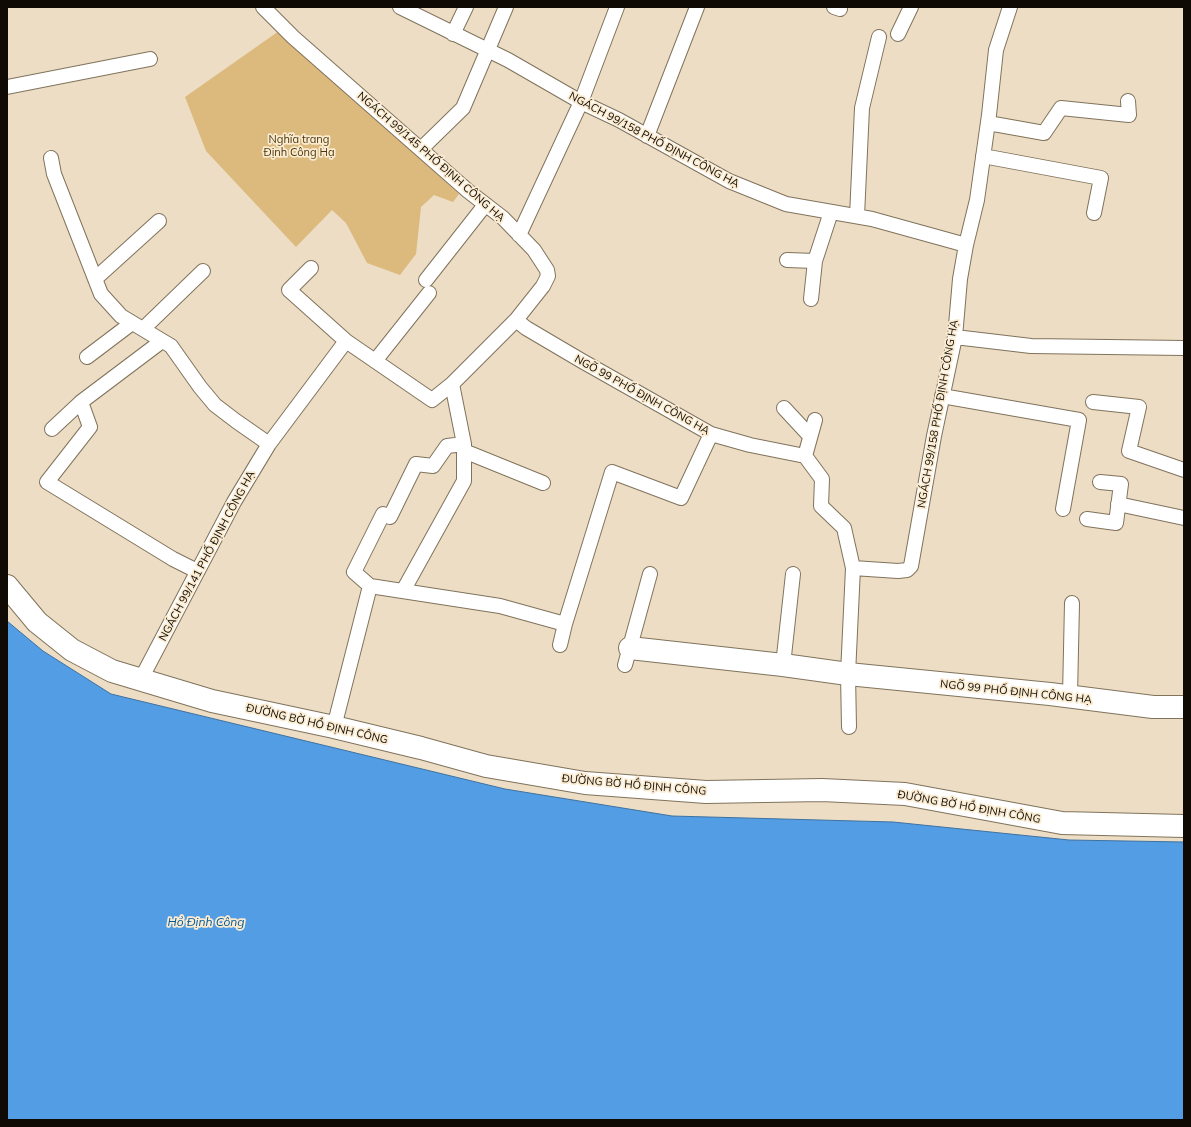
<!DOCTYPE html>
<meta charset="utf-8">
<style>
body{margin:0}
#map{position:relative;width:1191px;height:1127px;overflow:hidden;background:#ecddc4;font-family:Mulish,sans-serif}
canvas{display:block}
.frame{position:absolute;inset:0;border:8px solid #0f0b04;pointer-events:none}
</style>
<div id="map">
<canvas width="1191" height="1127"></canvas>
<div class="frame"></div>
</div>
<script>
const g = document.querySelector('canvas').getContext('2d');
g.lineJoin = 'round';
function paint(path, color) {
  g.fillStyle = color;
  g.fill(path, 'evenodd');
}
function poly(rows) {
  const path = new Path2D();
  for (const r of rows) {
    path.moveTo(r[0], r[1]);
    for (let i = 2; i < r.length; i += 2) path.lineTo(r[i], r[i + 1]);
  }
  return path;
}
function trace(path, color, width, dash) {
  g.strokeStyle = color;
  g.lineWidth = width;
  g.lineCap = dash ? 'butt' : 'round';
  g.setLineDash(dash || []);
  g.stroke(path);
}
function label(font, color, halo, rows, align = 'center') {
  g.font = font + ' Mulish,sans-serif';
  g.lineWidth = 3.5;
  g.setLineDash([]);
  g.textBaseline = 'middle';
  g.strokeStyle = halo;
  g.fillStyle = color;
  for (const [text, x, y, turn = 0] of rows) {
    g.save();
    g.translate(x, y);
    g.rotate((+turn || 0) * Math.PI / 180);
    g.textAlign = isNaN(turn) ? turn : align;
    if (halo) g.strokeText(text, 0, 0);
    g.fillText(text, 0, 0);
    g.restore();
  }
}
paint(poly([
 [279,31,459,194,453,202,434,195,421,207,416,254,400,275,367,263,346,223,332,210,296,247,206,151,185,97]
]), '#dcb97d');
const water = poly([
 [7,621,43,651,111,694,505,789,672,816,893,822,1069,840,1184,842,1184,1120,7,1120,7,621]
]);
paint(water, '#529de3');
trace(water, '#3e71a0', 1);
const lane = poly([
 [400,7,508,60,581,102,619,120,729,181,786,204,872,219,966,245],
 [834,7,840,9],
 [453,34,466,7],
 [898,34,911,7],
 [7,87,150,59],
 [988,123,1044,133,1061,108,1129,115,1128,101],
 [647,136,697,7],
 [421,149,463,108,506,7],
 [983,156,1101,178,1094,213],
 [51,158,54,174,101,294,121,316,171,346,200,387,215,405,236,421,269,444],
 [857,216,862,108,879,37],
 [519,235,581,102,617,7],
 [787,260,815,261],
 [311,268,289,290,346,341],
 [95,279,159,221],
 [426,280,485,205],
 [811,299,815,261,831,212],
 [516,320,526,328,582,361,711,434,750,445,805,456,822,479,821,506,844,528,853,568,848,674,849,727],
 [143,329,203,271],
 [955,337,1031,346,1184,348],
 [162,341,81,402,90,427,47,482,173,559,197,571],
 [87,357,132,323],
 [375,361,429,293],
 [942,396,1079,420,1063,509],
 [1093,402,1139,407,1129,451,1184,470],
 [784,408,810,436],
 [52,429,81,402],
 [464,451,543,483],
 [805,456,815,420],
 [1118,504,1184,518],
 [1087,519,1116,523,1121,484,1100,482],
 [853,568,898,571,907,570,911,566,934,436,955,337,960,279,966,245,977,200,989,115,996,50,1010,7],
 [370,586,354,572,383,514,390,517,416,464,433,466,447,446,464,444],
 [403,591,464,481,464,444,452,384],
 [560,645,565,624],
 [625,665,650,574],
 [783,665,793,574],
 [141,679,234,502,269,444,346,341,432,400,452,384,516,320,543,286,548,276,547,270,534,250,503,218,468,191,293,37,263,7],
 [1070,696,1072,603],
 [334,727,370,586,500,606,565,624,612,472,681,498,711,434]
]);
const street = poly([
 [7,586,37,622,72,650,112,671,212,701,334,727,421,748,486,766,585,783,706,792,822,790,905,794,1062,823,1184,826],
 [630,648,783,665,848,674,1050,694,1153,707,1184,707]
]);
trace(lane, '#80735c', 16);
trace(street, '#80735c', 24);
trace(lane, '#fff', 14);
trace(street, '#fff', 22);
label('11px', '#4a360b', '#faebd1', [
 ["Nghĩa trang",299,140],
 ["Định Công Hạ",299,153]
]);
label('11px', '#0f0b04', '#faebd1', [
 ["NGÁCH 99/158 PHỐ ĐỊNH CÔNG HẠ",654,140,28],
 ["NGÁCH 99/145 PHỐ ĐỊNH CÔNG HẠ",431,157,41],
 ["NGÕ 99 PHỐ ĐỊNH CÔNG HẠ",642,395,29],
 ["NGÁCH 99/158 PHỐ ĐỊNH CÔNG HẠ",938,414,-80],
 ["NGÁCH 99/141 PHỐ ĐỊNH CÔNG HẠ",207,556,-62],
 ["NGÕ 99 PHỐ ĐỊNH CÔNG HẠ",1016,692,6],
 ["ĐƯỜNG BỜ HỒ ĐỊNH CÔNG",317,724,13],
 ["ĐƯỜNG BỜ HỒ ĐỊNH CÔNG",634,785,5],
 ["ĐƯỜNG BỜ HỒ ĐỊNH CÔNG",969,807,10]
]);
label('italic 12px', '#005899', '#faebd1', [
 ["Hồ Định Công",206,922]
]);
</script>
